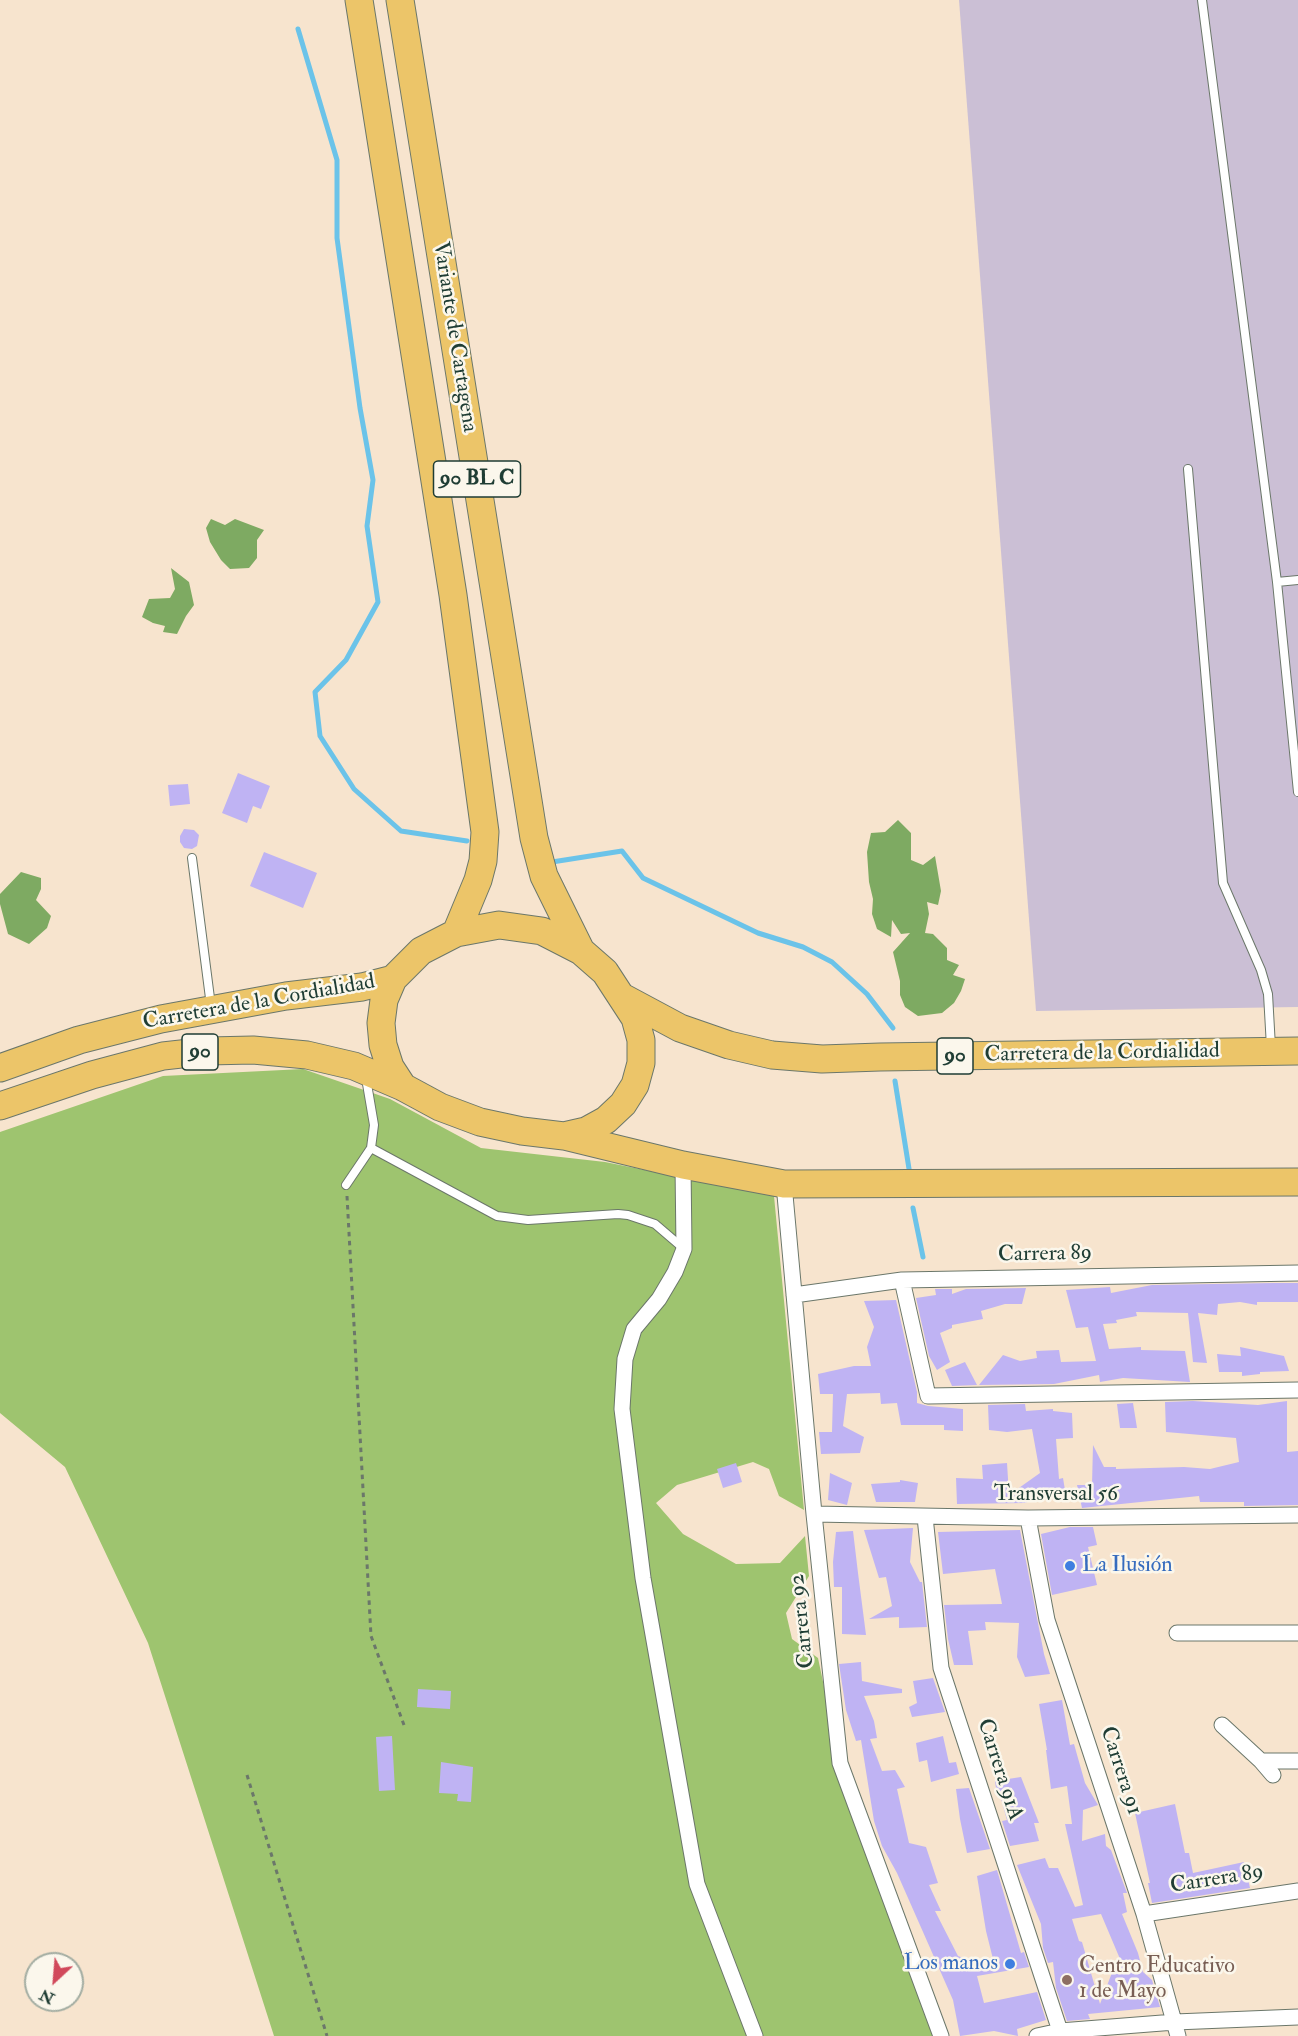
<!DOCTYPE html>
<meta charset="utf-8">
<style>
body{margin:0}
#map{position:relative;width:1298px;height:2036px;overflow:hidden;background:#f7e4ce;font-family:"IM FELL Double Pica",serif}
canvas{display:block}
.north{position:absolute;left:24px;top:1952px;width:60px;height:60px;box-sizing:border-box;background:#fbf7ec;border:2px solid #a3ada2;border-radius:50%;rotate:206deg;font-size:16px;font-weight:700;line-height:24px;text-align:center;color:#1f3d34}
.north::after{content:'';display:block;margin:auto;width:21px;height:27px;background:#d1495b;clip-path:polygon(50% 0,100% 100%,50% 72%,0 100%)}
</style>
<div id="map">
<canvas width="1298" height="2036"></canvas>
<div class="north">N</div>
</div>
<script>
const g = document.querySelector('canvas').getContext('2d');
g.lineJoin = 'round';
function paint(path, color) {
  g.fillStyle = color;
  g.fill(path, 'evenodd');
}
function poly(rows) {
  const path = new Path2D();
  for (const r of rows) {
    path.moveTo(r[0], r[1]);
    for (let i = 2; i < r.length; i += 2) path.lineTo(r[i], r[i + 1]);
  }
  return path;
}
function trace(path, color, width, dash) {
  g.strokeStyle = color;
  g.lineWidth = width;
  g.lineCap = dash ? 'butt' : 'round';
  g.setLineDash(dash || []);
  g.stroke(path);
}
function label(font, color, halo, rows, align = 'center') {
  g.font = font + ' "IM FELL Double Pica",serif';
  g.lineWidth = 5;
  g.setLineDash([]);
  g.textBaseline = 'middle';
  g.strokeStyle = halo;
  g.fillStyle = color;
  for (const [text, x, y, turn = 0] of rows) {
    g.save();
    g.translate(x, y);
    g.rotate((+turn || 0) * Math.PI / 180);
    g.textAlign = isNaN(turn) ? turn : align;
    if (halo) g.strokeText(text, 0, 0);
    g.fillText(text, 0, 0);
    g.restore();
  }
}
paint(poly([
 [959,0,1298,0,1298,1007,1036,1011]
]), '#cbbfd5');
paint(poly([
 [303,1069,390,1099,481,1148,605,1162,774,1196,804,1510,779,1496,769,1469,753,1462,677,1485,656,1503,683,1534,736,1564,780,1563,805,1536,809,1576,786,1613,792,1639,818,1658,840,1763,941,2036,274,2036,148,1643,65,1467,0,1413,0,1132,163,1076]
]), '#9ec46f');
paint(poly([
 [211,519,225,525,235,519,264,530,257,540,257,558,249,568,230,569,221,560,210,542,206,528],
 [171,568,189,582,194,605,186,616,177,634,163,632,165,626,153,623,142,617,149,599,170,598,175,589],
 [898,820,911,833,911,860,923,865,935,856,941,891,938,905,927,902,929,914,925,933,933,934,947,948,947,960,959,965,953,975,965,979,961,991,954,1003,942,1013,918,1016,905,1007,900,995,900,981,893,952,910,933,901,934,892,920,891,937,877,929,872,914,873,899,869,882,867,852,871,833,885,832],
 [21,872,41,878,41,889,36,900,51,916,47,928,29,944,8,934,0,904,0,894]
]), '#7eaa62');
trace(poly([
 [298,29,337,160,337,238,360,408,373,480,367,526,378,602,346,660,315,692,320,736,354,789,401,831,467,841],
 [552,862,622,851,643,878,758,933,803,947,832,962,867,994,893,1028],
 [895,1081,910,1175],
 [913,1208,923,1257]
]), '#6bc3e9', 5);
paint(poly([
 [238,773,270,786,261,809,253,806,247,823,222,813],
 [188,784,190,804,170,806,168,785],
 [184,829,194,830,199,835,197,846,192,849,184,848,180,842,180,836],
 [264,852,317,873,303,908,250,886],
 [1273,1283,1298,1283,1298,1302,1257,1302,1257,1305,1240,1302,1218,1304,1217,1315,1198,1313,1207,1363,1193,1362,1188,1313,1136,1312,1137,1316,1116,1320,1117,1323,1103,1324,1109,1349,1141,1347,1141,1350,1185,1351,1190,1382,1123,1378,1100,1382,1099,1375,1054,1384,979,1385,1003,1355,1020,1361,1037,1358,1036,1351,1059,1350,1061,1362,1096,1361,1088,1327,1076,1328,1066,1290,1110,1287,1111,1293,1152,1285],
 [1026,1288,1022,1304,1005,1304,981,1311,983,1319,952,1325,952,1328,940,1333,950,1362,937,1370,929,1356,916,1298,936,1295,935,1289,952,1289,952,1294,966,1289],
 [896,1300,917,1392,917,1403,928,1406,963,1409,963,1431,944,1430,944,1425,901,1425,897,1403,881,1404,880,1393,847,1394,843,1426,864,1437,860,1453,821,1454,819,1432,832,1432,833,1394,820,1394,818,1374,854,1366,871,1366,867,1347,874,1327,864,1301],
 [1240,1347,1284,1356,1289,1371,1260,1372,1260,1374,1242,1376,1242,1372,1219,1372,1217,1354,1241,1356],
 [965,1362,977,1385,952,1386,945,1370],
 [1193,1401,1258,1405,1287,1401,1287,1452,1298,1451,1298,1505,1244,1506,1244,1502,1200,1502,1199,1496,1082,1508,1077,1485,1092,1485,1093,1445,1104,1467,1116,1467,1116,1469,1184,1467,1210,1469,1239,1462,1236,1438,1166,1432,1165,1402],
 [1133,1403,1137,1428,1120,1428,1117,1404],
 [1025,1404,1026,1411,1053,1409,1053,1411,1072,1413,1073,1438,1056,1439,1059,1479,1063,1478,1066,1496,1043,1498,1024,1503,957,1504,956,1478,983,1479,982,1465,1007,1463,1009,1495,1040,1473,1032,1429,1007,1432,989,1430,988,1405],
 [736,1463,742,1482,723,1488,717,1469],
 [830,1473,852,1483,847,1505,828,1500],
 [900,1480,918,1483,915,1502,876,1502,871,1484,900,1482],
 [1070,1527,1093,1527,1097,1545,1088,1547,1097,1585,1052,1595,1041,1534],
 [913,1528,910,1562,920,1582,922,1582,927,1627,899,1628,899,1617,869,1619,892,1606,886,1577,879,1578,864,1530],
 [1020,1530,1044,1654,1050,1674,1025,1677,1017,1657,1019,1623,985,1622,986,1630,968,1631,973,1665,954,1665,948,1639,944,1605,1002,1604,995,1569,943,1574,938,1532],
 [853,1531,858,1573,866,1635,842,1634,842,1587,834,1587,833,1562,836,1532],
 [861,1662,862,1681,902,1689,902,1693,864,1696,874,1721,877,1738,870,1739,882,1771,895,1770,905,1787,897,1789,909,1843,926,1847,938,1883,929,1885,941,1911,935,1911,958,1956,996,1971,986,1931,977,1876,997,1870,1021,1953,1024,1952,1029,1967,977,1976,984,2003,1037,1992,1046,2020,1017,2029,1018,2036,994,2031,960,2036,953,2000,897,1873,882,1846,874,1821,861,1740,856,1741,846,1710,839,1664],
 [933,1678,945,1712,912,1717,909,1707,917,1703,913,1681],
 [418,1689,451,1691,450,1709,417,1707],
 [1062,1700,1070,1745,1074,1744,1085,1783,1098,1805,1083,1810,1082,1841,1105,1834,1106,1846,1111,1850,1127,1893,1123,1893,1127,1912,1122,1914,1138,1953,1143,1972,1152,1980,1160,2007,1088,2014,1090,2019,1067,2021,1056,1988,1053,1962,1048,1963,1043,1948,1041,1924,1017,1865,1045,1858,1049,1868,1058,1868,1075,1907,1083,1905,1065,1824,1072,1824,1067,1786,1051,1789,1046,1750,1047,1750,1039,1704],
 [1101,1914,1123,1966,1113,1970,1100,2004,1082,1942,1079,1941,1072,1919],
 [392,1736,395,1790,379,1791,376,1737],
 [943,1736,949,1763,956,1762,959,1774,931,1782,927,1760,919,1762,916,1743],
 [441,1762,473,1767,471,1802,457,1801,458,1794,439,1793],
 [1021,1777,1039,1823,1034,1823,1039,1841,1010,1846,1002,1821,1007,1820,1000,1795,997,1795,995,1781],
 [969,1788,990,1849,967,1853,960,1819,956,1789],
 [1175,1804,1185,1853,1189,1853,1193,1873,1244,1862,1250,1888,1152,1903,1148,1883,1150,1883,1135,1813]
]), '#bfb3f3');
const lane = poly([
 [1202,0,1277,582,1298,792],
 [1188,469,1223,883,1261,970,1268,994,1271,1047],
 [1277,582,1298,580],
 [192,858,211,1006],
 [371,1148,497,1216,528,1220,618,1214,628,1215,655,1224,683,1248],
 [346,1185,371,1148,374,1125,366,1078]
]);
const street = poly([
 [683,1165,684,1249,675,1272,659,1299,634,1329,625,1359,622,1409,643,1578,697,1884,755,2036],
 [784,1184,814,1514,840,1763,941,2036],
 [902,1280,928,1396,1298,1390],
 [794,1295,902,1280,1298,1273],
 [814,1514,1028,1518,1298,1515],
 [925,1517,941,1668,1060,2031],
 [1028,1518,1047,1620,1144,1914,1178,2036],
 [1177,1633,1298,1633],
 [1222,1725,1261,1761,1273,1775],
 [1261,1761,1298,1761],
 [1144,1914,1298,1891],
 [1037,2036,1060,2031,1175,2022,1298,2017]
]);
const highway = poly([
 [359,0,453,595,485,832,483,861,478,880,456,933],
 [400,0,534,838,544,876,581,951],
 [393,979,384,1000,381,1023,383,1045,390,1067,403,1087],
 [624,998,680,1028,729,1045,772,1055,822,1059,880,1057,1298,1051],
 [0,1068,79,1040,161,1019,286,996,362,987,393,979,421,951,456,933,499,925,542,931,581,951,605,972,635,1018,641,1040,641,1063,635,1085,623,1104,606,1120,586,1131,564,1136],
 [0,1106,92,1075,163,1056,208,1051,253,1050,307,1055,354,1066,403,1087,440,1107,480,1122,522,1131,564,1136,683,1165,784,1184,1298,1182]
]);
trace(lane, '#6b776a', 10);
trace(street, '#6b776a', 17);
trace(highway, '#6b776a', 29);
trace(poly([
 [347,1196,371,1636,404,1725],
 [247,1775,327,2036]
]), '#6b776a', 3, [4.5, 4.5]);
trace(lane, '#fff', 8);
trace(street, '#fff', 15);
trace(highway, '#ecc569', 27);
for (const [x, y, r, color] of [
 [1070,1566,6,"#3f7fe0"],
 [1010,1964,6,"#3f7fe0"],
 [1067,1980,6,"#8d6e63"]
]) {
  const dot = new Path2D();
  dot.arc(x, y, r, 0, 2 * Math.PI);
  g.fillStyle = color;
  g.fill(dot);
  trace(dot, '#fbf7ec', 2);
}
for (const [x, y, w] of [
 [477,479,87],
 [200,1052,36],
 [955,1056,36]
]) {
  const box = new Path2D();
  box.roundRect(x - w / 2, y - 18, w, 36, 4.5);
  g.fillStyle = '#fbf7ec';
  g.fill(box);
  trace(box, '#1f3d34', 1.5);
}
label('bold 21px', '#1f3d34', null, [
 ["90 BL C",477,479],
 ["90",200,1052],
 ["90",955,1056]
]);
label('22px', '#1f3d34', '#fbf7ec', [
 ["Variante de Cartagena",454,337,81],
 ["Carretera de la Cordialidad",259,1003,-10],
 ["Carretera de la Cordialidad",1102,1054,-1],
 ["Carrera 89",1045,1255,-1],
 ["Transversal 56",1056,1495],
 ["Carrera 92",803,1621,-96],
 ["Carrera 91A",999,1770,72],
 ["Carrera 91",1120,1771,72],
 ["Carrera 89",1217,1880,-9]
]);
label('22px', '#366cbe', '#fbf7ec', [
 ["La Ilusión",1082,1566],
 ["Los manos",998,1964,"right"]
], 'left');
label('22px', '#785e54', '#fbf7ec', [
 ["Centro Educativo",1079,1967],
 ["1 de Mayo",1079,1992]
], 'left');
</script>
